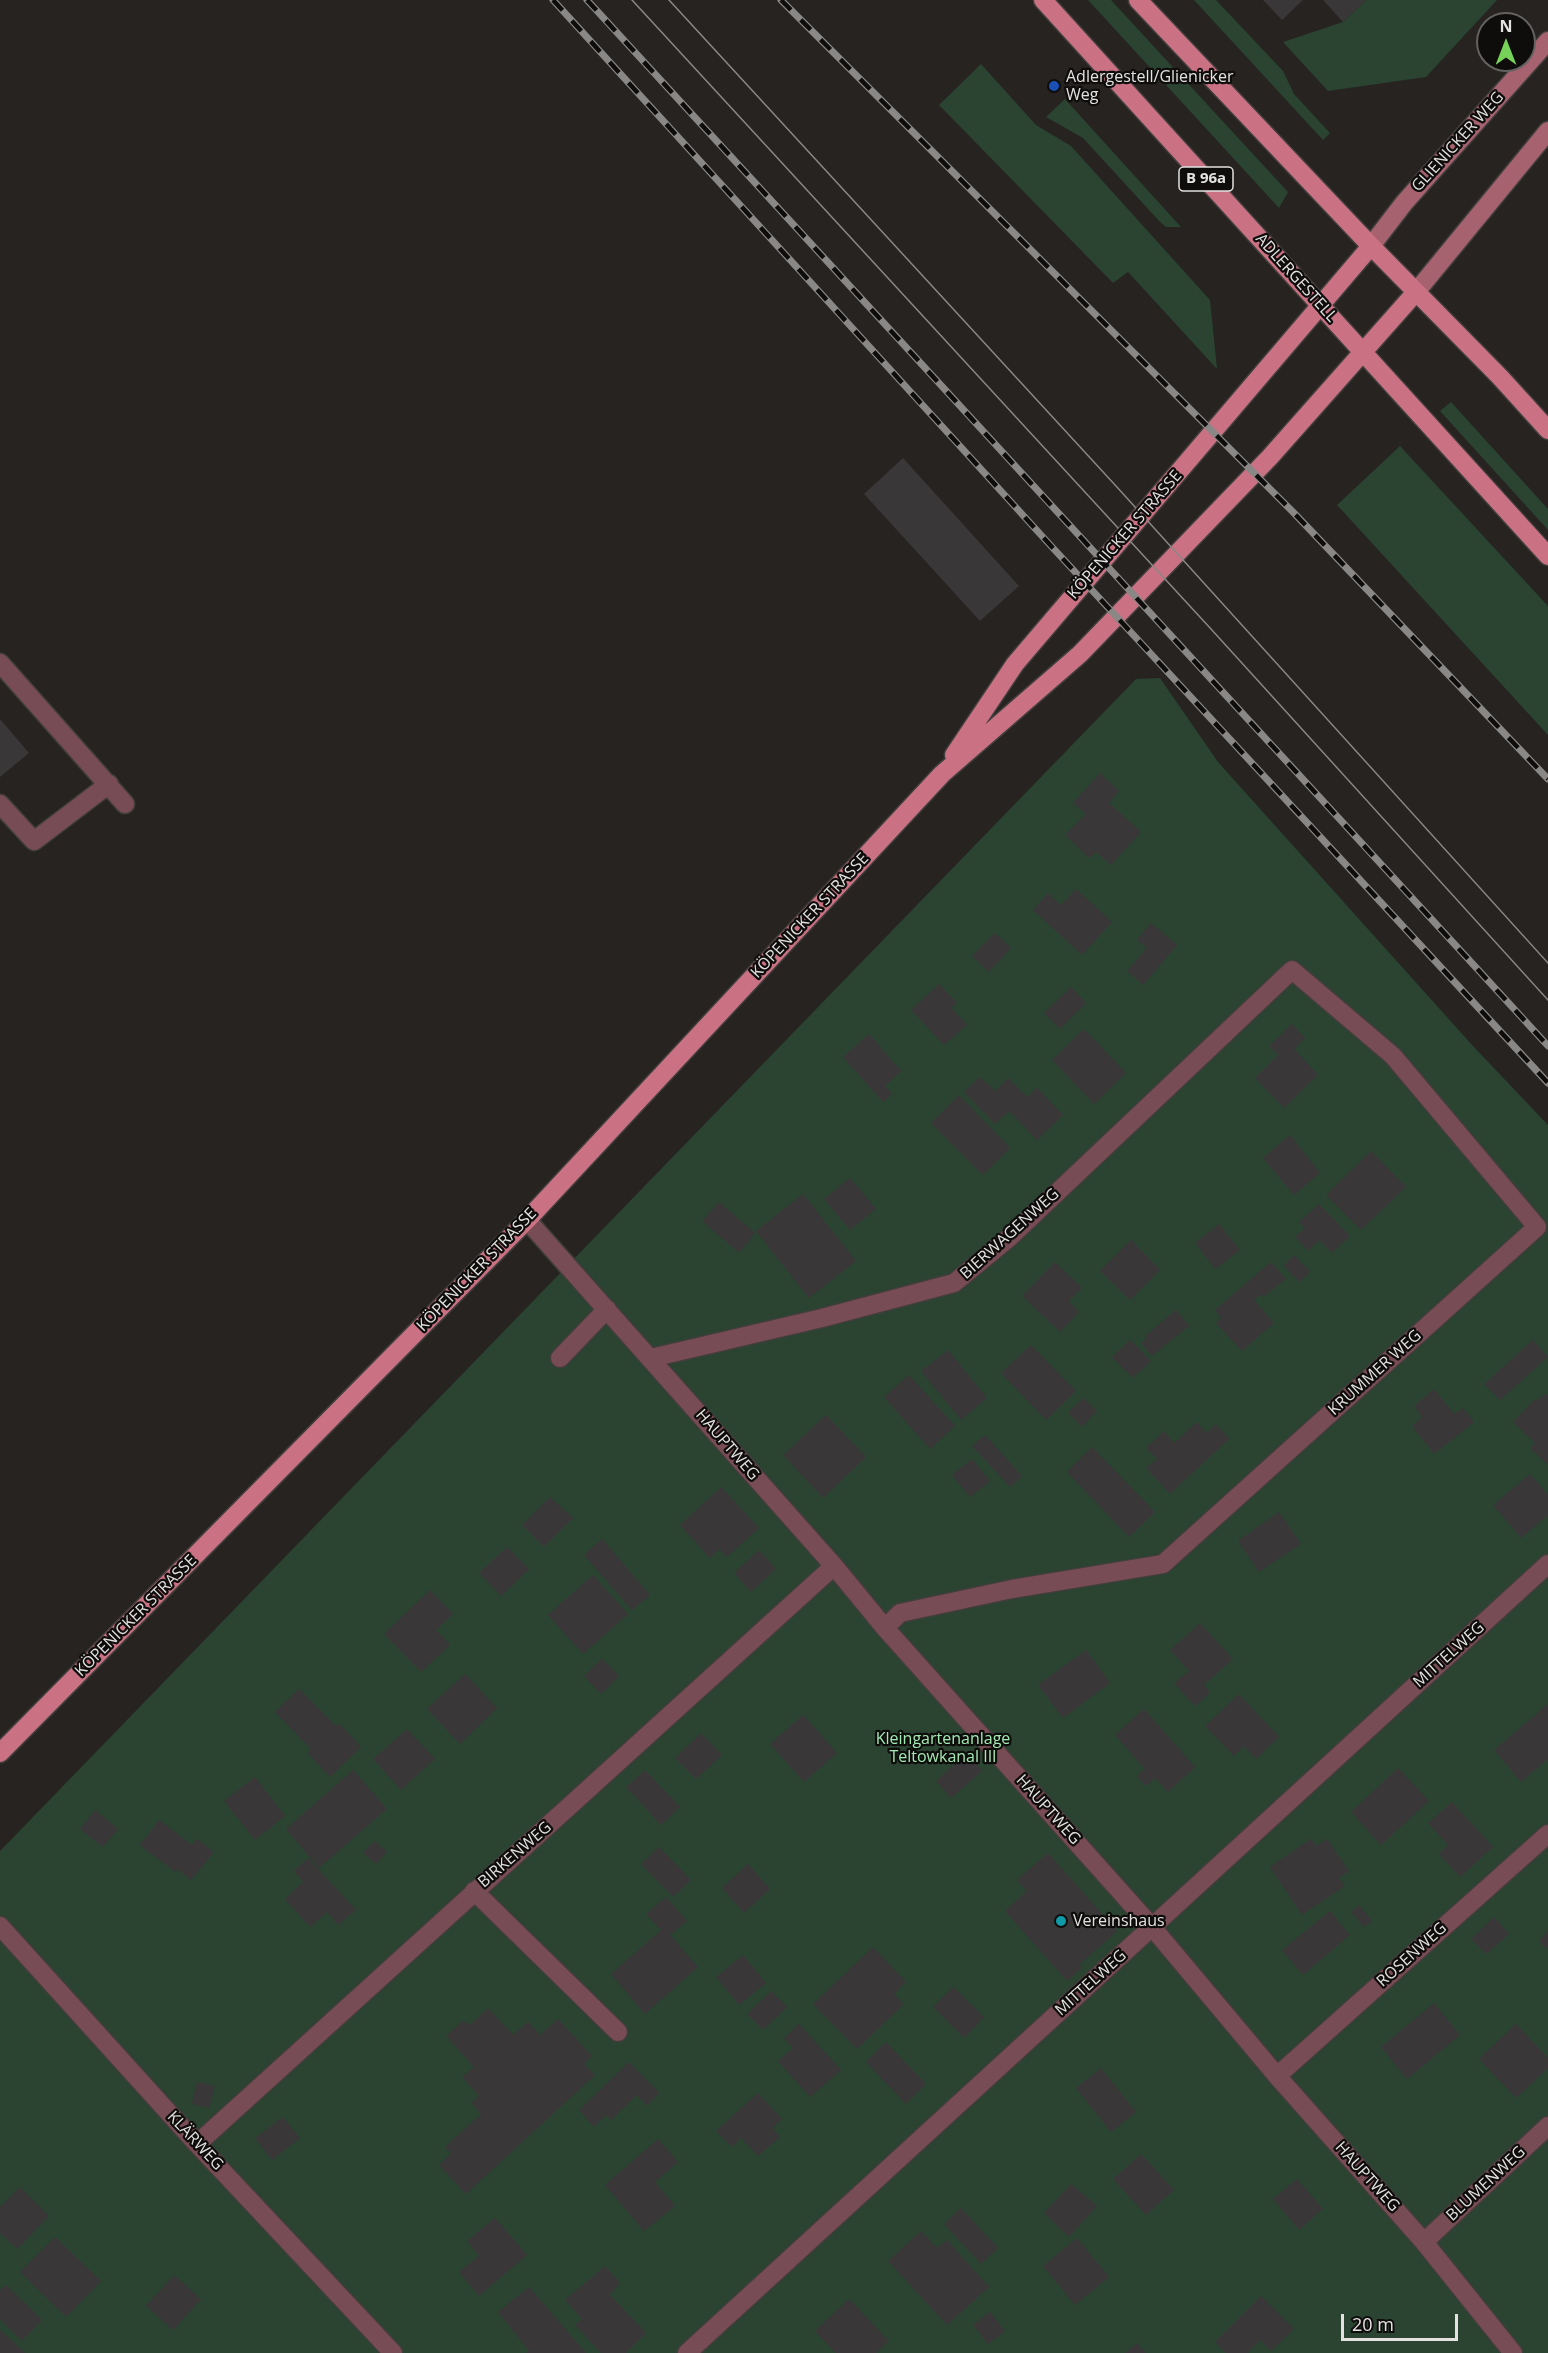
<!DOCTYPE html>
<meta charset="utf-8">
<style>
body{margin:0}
#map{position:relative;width:1548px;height:2353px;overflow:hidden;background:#262321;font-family:"Open Sans",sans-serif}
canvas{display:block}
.north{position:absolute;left:1476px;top:12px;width:60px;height:60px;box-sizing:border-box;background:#0e0d0c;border:2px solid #646261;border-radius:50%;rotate:0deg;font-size:16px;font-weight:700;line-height:24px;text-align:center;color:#e4e2e1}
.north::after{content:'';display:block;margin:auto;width:21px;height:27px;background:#77d259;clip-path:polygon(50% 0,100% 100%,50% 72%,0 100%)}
.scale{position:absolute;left:1341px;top:2314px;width:117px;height:27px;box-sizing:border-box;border:3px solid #e4e2e1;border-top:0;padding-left:8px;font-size:18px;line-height:21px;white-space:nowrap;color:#e4e2e1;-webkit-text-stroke:4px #0e0d0c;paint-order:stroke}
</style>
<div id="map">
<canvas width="1548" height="2353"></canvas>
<div class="north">N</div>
<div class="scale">20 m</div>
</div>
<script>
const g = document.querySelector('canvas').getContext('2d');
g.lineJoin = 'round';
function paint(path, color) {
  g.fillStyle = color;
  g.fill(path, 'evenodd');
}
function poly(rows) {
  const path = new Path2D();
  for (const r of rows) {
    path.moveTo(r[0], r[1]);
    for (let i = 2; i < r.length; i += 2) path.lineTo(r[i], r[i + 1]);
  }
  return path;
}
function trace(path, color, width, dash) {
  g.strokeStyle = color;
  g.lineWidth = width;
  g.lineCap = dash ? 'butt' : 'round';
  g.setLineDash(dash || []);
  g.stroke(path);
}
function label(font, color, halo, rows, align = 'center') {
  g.font = font + ' "Open Sans",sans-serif';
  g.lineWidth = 4.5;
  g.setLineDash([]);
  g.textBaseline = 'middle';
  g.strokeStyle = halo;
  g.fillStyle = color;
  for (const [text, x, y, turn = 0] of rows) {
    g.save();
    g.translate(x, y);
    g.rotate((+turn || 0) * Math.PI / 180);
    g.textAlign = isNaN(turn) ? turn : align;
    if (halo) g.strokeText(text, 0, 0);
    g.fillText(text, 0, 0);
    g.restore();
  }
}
paint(poly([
 [1088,0,1111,0,1288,192,1279,208],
 [1194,0,1216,0,1283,71,1294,94,1330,133,1323,140],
 [1366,0,1497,0,1426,77,1328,91,1283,42,1343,22],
 [981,64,1036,125,1071,146,1210,300,1217,369,1128,272,1113,283,939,105],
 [1065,99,1181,227,1166,227,1160,222,1083,138,1046,117],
 [1451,402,1548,509,1548,530,1440,411],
 [1400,446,1548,606,1548,735,1337,505],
 [1160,678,1218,762,1473,1046,1548,1125,1548,2353,0,2353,0,1851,1136,679]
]), '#2b4331');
paint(poly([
 [1263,0,1303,0,1282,20],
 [1323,0,1366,0,1343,22],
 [903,458,1019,586,980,621,864,494],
 [0,719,29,753,0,777],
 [1100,773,1119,791,1109,803,1141,832,1111,865,1096,852,1089,858,1065,835,1086,814,1073,803],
 [1076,889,1112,922,1082,955,1033,910,1048,893,1061,905],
 [1151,923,1177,945,1143,985,1127,971,1147,948,1137,940],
 [995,933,1011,948,989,972,972,956],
 [939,984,957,1003,951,1008,967,1025,944,1045,911,1010],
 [1071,987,1086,1003,1060,1029,1044,1013],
 [1292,1024,1305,1038,1294,1049,1318,1075,1284,1108,1255,1078,1278,1055,1269,1046],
 [1084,1029,1126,1073,1094,1104,1052,1060],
 [869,1034,901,1071,885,1086,892,1094,883,1102,843,1057],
 [980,1077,995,1091,1008,1078,1027,1097,1037,1088,1063,1115,1037,1140,1009,1111,995,1124,964,1092],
 [959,1095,1010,1148,983,1175,931,1123],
 [1290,1135,1320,1173,1294,1195,1263,1158],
 [1371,1151,1406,1187,1361,1230,1326,1195],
 [850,1178,876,1209,850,1230,824,1199],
 [803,1194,856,1261,809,1298,756,1231],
 [719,1202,755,1233,739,1253,702,1221],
 [1319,1204,1350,1236,1332,1253,1319,1240,1308,1251,1295,1237,1305,1228,1299,1222],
 [1219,1224,1240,1250,1215,1269,1195,1243],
 [1131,1240,1160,1270,1130,1300,1100,1271],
 [1294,1255,1310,1272,1299,1282,1284,1266],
 [1055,1262,1082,1288,1069,1301,1079,1312,1060,1332,1022,1296],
 [1271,1262,1286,1279,1263,1297,1261,1294,1254,1300,1274,1323,1242,1351,1216,1323,1221,1318,1215,1310],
 [1176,1310,1189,1326,1152,1356,1141,1343,1147,1339,1145,1336],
 [1130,1340,1151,1361,1133,1378,1112,1357],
 [1533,1340,1548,1357,1500,1400,1484,1384],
 [1031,1345,1076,1391,1046,1420,1001,1373],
 [948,1350,987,1398,961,1420,921,1371],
 [909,1375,955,1426,930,1449,884,1397],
 [1434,1389,1454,1414,1463,1408,1474,1422,1434,1454,1412,1426,1422,1417,1414,1406],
 [1548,1394,1548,1465,1530,1448,1535,1443,1513,1422,1533,1401],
 [1083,1398,1097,1411,1082,1427,1068,1413],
 [826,1415,866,1457,823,1498,783,1455],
 [1197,1422,1206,1433,1216,1424,1229,1439,1170,1494,1146,1468,1157,1459,1146,1448,1164,1431,1174,1443],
 [985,1435,1022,1476,1010,1487,972,1446],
 [1092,1447,1155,1512,1129,1537,1067,1472],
 [972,1459,990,1481,970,1497,952,1475],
 [1530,1474,1548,1495,1548,1515,1521,1538,1493,1505],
 [721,1487,759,1528,727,1557,719,1549,710,1558,680,1525],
 [550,1497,573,1518,544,1547,522,1525],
 [1279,1512,1301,1544,1259,1572,1238,1541],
 [602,1539,650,1595,632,1610,584,1555],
 [507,1547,529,1569,501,1596,479,1573],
 [759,1550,776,1569,751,1592,734,1573],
 [593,1575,628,1614,583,1654,548,1615],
 [430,1590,453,1614,436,1630,450,1645,421,1672,384,1634],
 [1200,1623,1233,1659,1204,1685,1210,1693,1195,1706,1174,1683,1189,1671,1170,1650],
 [1086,1650,1110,1683,1063,1718,1038,1685],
 [602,1659,619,1676,601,1694,584,1676],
 [465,1674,497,1708,460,1744,427,1709],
 [299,1689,336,1726,340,1724,361,1747,330,1777,308,1753,310,1748,275,1712],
 [1239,1694,1279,1737,1256,1759,1244,1746,1234,1756,1205,1726],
 [1548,1704,1548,1759,1521,1782,1494,1750],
 [1144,1709,1195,1767,1168,1792,1155,1778,1146,1786,1137,1776,1145,1769,1115,1735],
 [803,1715,837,1753,804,1782,770,1744],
 [407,1729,435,1759,401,1790,373,1759],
 [701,1733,722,1755,696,1779,675,1758],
 [966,1753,982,1771,951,1798,936,1781],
 [1398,1768,1429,1801,1381,1845,1351,1812],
 [353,1770,387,1809,319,1868,286,1829],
 [645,1770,680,1807,661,1825,626,1787],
 [255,1777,285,1816,255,1840,224,1801],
 [1452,1802,1493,1847,1460,1877,1439,1854,1448,1845,1428,1823],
 [95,1810,118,1829,103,1847,80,1829],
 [159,1820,192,1845,197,1839,214,1852,191,1880,177,1869,175,1872,140,1845],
 [1311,1839,1316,1846,1327,1839,1349,1871,1339,1878,1345,1886,1302,1915,1270,1867],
 [374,1841,387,1852,376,1864,363,1853],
 [659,1847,691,1880,673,1897,641,1864],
 [1048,1853,1117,1931,1079,1965,1082,1968,1067,1981,1005,1911,1027,1891,1017,1880],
 [308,1858,356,1910,338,1925,327,1912,310,1927,285,1899,303,1882,294,1871],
 [748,1864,770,1889,744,1913,722,1888],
 [666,1897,687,1921,670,1935,698,1967,645,2014,611,1974,661,1930,646,1914],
 [1359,1905,1372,1921,1364,1927,1351,1912],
 [1330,1911,1350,1935,1303,1975,1282,1950],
 [1494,1917,1509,1934,1486,1954,1471,1939],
 [1548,1931,1548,1950,1539,1941],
 [873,1947,906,1982,894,1994,904,2004,857,2049,813,2004],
 [743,1955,766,1983,739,2005,716,1977],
 [953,1987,984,2017,964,2038,933,2007],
 [771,1991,787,2007,763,2030,747,2014],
 [1434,2003,1460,2035,1407,2079,1381,2047],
 [488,2008,513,2035,528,2022,540,2035,558,2019,592,2056,584,2064,595,2075,466,2194,439,2165,451,2153,445,2147,481,2114,471,2103,479,2096,462,2077,474,2067,446,2036,463,2021,470,2025],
 [799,2024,841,2070,810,2097,778,2061,793,2048,784,2038],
 [1516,2024,1548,2058,1548,2068,1516,2098,1479,2059],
 [886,2042,926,2084,906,2104,866,2062],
 [629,2062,659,2093,647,2106,637,2095,611,2120,606,2115,594,2127,579,2110],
 [1101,2068,1136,2112,1111,2132,1076,2088],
 [197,2082,215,2086,209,2108,192,2104],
 [758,2093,782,2119,772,2128,780,2137,758,2156,741,2138,732,2147,716,2131],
 [283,2117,300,2138,272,2160,255,2138],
 [658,2139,678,2162,655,2182,675,2206,644,2231,605,2185],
 [1141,2154,1174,2190,1146,2215,1113,2179],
 [1297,2179,1323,2209,1299,2230,1273,2199],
 [1071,2184,1097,2206,1069,2237,1044,2213],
 [20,2187,49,2216,17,2249,0,2233,0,2207],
 [961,2208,998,2248,981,2264,944,2224],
 [495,2218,527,2255,479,2296,459,2272,479,2256,467,2241],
 [921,2231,937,2248,947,2240,989,2287,947,2325,888,2261],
 [55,2237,101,2281,66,2317,20,2272],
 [1077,2238,1109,2277,1075,2305,1043,2266],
 [605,2266,620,2283,610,2295,646,2333,626,2353,601,2353,575,2325,582,2319,565,2300],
 [174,2275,201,2299,173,2330,146,2306],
 [6,2285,42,2320,22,2341,0,2319,0,2290],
 [529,2287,586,2353,526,2353,529,2351,498,2312],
 [1261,2296,1294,2329,1271,2351,1260,2340,1248,2353,1226,2353,1215,2342],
 [849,2299,889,2341,876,2353,836,2353,815,2331],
 [990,2312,1005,2331,988,2344,973,2325],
 [0,2330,25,2353,0,2353],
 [1137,2343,1146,2353,1125,2353]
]), '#3a3739');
const lane = poly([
 [0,663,125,804],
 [0,804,34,841,109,784],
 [527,1220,834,1566,885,1628,1152,1927,1277,2076,1424,2242,1513,2353],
 [560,1358,607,1309],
 [651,1358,822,1318,954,1283,1010,1237,1292,970,1393,1056,1537,1227,1163,1564,1012,1589,900,1613,885,1628],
 [474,1891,618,2032],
 [0,1926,197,2144,393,2353],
 [1277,2076,1548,1834],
 [197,2144,834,1566],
 [1424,2242,1548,2126],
 [687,2353,1548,1564]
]);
const secondary = poly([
 [1371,246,1404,203,1548,41],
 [1416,292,1548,131]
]);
const primary = poly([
 [1043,0,1548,556],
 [1138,0,1371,246,1500,377,1548,430],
 [954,755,1015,664,1371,246],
 [0,1753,527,1220,942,774,1080,654,1270,457,1416,292]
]);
trace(lane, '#413e3c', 21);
trace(secondary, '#413e3c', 21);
trace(primary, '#413e3c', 21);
trace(lane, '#784c54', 18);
trace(secondary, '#a6626f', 18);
trace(primary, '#ca7283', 18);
trace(poly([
 [632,0,1211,629,1548,1000],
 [669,0,1116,486,1548,963]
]), '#8a8886', 1.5);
const rail = poly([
 [553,0,1052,547,1548,1083],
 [587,0,1548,1046],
 [781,0,1293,512,1548,779]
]);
trace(rail, '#8a8886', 7);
trace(rail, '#0e0d0c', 4.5, [14]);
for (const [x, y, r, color] of [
 [1054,86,6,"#1a4fb4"],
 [1061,1921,6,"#0f9aa8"]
]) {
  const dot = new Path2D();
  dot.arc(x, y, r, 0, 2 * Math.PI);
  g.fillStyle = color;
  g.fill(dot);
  trace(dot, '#0e0d0c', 2);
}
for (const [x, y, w] of [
 [1206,179,54]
]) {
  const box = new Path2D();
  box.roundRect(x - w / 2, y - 12, w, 24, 4.5);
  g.fillStyle = '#0e0d0c';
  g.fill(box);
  trace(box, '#e4e2e1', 1.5);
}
label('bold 15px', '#e4e2e1', null, [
 ["B 96a",1206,179]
]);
label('16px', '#e4e2e1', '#0e0d0c', [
 ["Adlergestell/Glienicker",1066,77],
 ["Weg",1066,95],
 ["Vereinshaus",1073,1921]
], 'left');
label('16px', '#e4e2e1', '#0e0d0c', [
 ["GLIENICKER WEG",1458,142,-48],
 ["ADLERGESTELL",1296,278,48],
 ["KÖPENICKER STRASSE",1125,535,-49],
 ["KÖPENICKER STRASSE",810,916,-47],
 ["BIERWAGENWEG",1010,1234,-42],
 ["KÖPENICKER STRASSE",477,1270,-46],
 ["KRUMMER WEG",1375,1373,-42],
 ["HAUPTWEG",727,1445,49],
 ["KÖPENICKER STRASSE",136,1616,-45],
 ["MITTELWEG",1449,1655,-42],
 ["HAUPTWEG",1048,1810,48],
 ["BIRKENWEG",515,1855,-41],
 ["ROSENWEG",1412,1955,-42],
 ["MITTELWEG",1091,1983,-42],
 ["KLÄRWEG",195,2141,47],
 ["HAUPTWEG",1367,2177,48],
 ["BLUMENWEG",1486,2184,-43]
]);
label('16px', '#a3e9b3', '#0e0d0c', [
 ["Kleingartenanlage",943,1739],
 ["Teltowkanal III",943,1757]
]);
</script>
